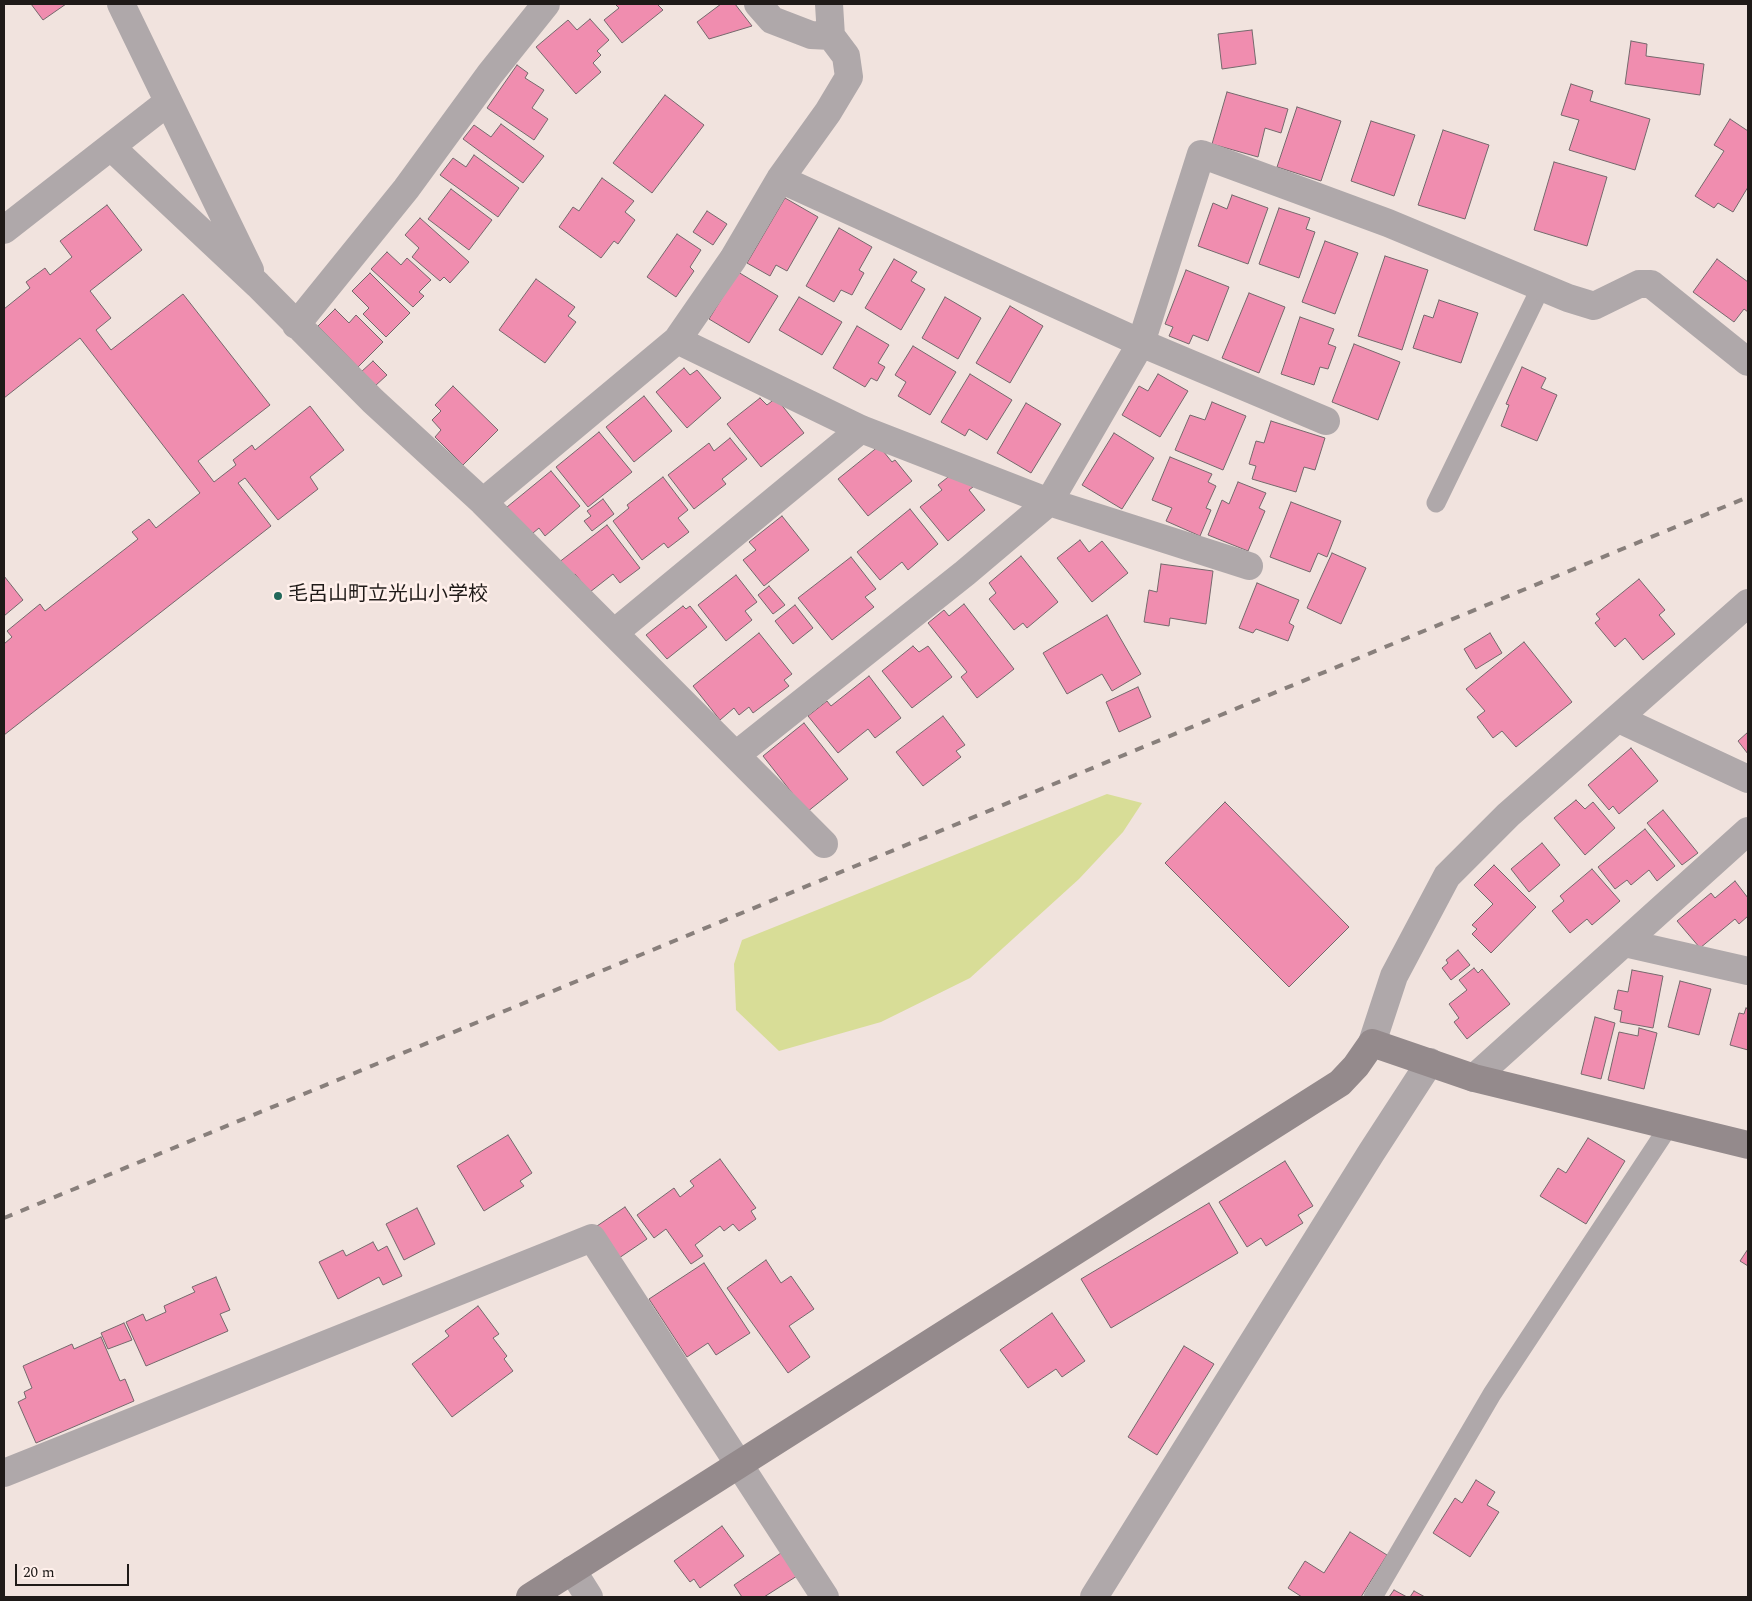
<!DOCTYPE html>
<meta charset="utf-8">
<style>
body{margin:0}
#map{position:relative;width:1752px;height:1601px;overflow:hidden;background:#f1e3de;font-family:Spectral,serif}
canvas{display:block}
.frame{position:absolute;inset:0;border:5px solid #1f1a18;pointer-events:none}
.scale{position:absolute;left:15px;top:1564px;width:114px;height:22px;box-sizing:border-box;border:2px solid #1f1a18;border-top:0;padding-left:6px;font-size:15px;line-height:18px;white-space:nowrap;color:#1f1a18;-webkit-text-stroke:4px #fff0eb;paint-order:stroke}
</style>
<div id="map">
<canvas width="1752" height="1601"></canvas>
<div class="frame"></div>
<div class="scale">20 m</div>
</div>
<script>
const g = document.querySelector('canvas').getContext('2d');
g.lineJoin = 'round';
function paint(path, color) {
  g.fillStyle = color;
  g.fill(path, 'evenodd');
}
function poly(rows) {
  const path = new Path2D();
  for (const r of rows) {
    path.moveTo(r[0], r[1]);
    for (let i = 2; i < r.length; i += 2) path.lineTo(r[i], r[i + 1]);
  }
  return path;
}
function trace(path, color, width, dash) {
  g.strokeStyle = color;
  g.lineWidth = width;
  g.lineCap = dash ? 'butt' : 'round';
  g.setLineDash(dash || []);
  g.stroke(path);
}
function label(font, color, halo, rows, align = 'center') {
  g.font = font + ' Spectral,"Noto Sans JP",serif';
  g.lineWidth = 5;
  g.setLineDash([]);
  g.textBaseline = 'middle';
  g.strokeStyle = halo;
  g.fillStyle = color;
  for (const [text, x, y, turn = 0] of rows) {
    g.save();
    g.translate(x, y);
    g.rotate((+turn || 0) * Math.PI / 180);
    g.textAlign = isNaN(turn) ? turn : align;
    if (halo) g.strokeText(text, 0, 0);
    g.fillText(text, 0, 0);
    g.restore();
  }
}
paint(poly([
 [1107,794,1142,803,1123,832,1079,879,970,978,881,1022,779,1051,736,1010,734,964,742,940]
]), '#d8dd97');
const building = poly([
 [31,4,66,4,43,20,31,4],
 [615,4,657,4,663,10,622,43,604,20,619,8,615,4],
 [721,4,735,4,752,26,709,39,697,22,721,4],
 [590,19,609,40,597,51,601,55,593,63,601,72,576,94,536,47,568,20,577,30,590,19],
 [1252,30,1256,64,1222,69,1218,34,1252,30],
 [1631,41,1647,44,1646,56,1704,64,1700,95,1625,84,1631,41],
 [517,65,528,73,525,78,544,90,532,108,548,119,534,140,487,108,517,65],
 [1571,84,1593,91,1590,101,1650,119,1635,170,1569,150,1579,120,1561,115,1571,84],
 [1227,92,1288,109,1281,133,1265,128,1258,157,1212,144,1227,92],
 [665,95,704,125,652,193,613,163,665,95],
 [1297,107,1341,121,1321,181,1277,167,1297,107],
 [1730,119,1748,131,1748,187,1733,212,1718,203,1714,208,1695,196,1724,151,1714,145,1730,119],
 [1371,121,1415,135,1394,196,1351,181,1371,121],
 [501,124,544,156,523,183,463,139,474,125,491,137,501,124],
 [1443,130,1489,145,1465,219,1418,205,1443,130],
 [474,155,519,188,498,217,440,175,453,158,466,167,474,155],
 [1554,162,1607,177,1587,246,1534,230,1554,162],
 [602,178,634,201,625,212,635,220,618,244,614,241,601,258,559,227,573,207,579,211,602,178],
 [451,189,492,220,469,250,428,219,451,189],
 [1232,195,1268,208,1248,264,1198,246,1213,203,1227,209,1232,195],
 [785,198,818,217,787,271,776,265,770,276,747,263,785,198],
 [107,205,142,250,90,291,111,318,96,330,111,350,183,294,270,405,198,461,214,482,236,465,233,460,252,445,255,450,310,406,344,450,310,477,318,489,278,520,245,478,238,483,271,526,4,735,4,644,12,637,7,631,40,604,45,611,138,539,132,532,149,519,156,528,200,493,80,338,4,398,4,309,30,288,26,282,45,268,50,275,72,257,60,241,107,205],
 [1279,208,1310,218,1306,229,1315,232,1299,278,1259,264,1279,208],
 [707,211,727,224,713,245,693,232,707,211],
 [420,218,469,262,450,283,444,277,440,281,412,257,419,248,405,235,420,218],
 [839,228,872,247,859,270,864,273,852,295,841,290,834,302,806,286,839,228],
 [677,234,701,250,690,267,694,271,676,297,647,277,677,234],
 [1325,241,1358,253,1335,314,1302,302,1325,241],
 [387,252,401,265,407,258,431,280,419,292,424,296,413,307,371,269,387,252],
 [1385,256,1428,270,1402,350,1358,336,1385,256],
 [894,259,917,272,911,281,925,289,901,330,865,308,894,259],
 [1717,259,1748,282,1748,312,1744,309,1734,322,1693,292,1717,259],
 [1186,270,1229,287,1208,341,1193,335,1189,344,1169,336,1173,327,1165,324,1186,270],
 [738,272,778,296,749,343,709,319,738,272],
 [370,273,410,313,386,337,363,314,369,308,352,291,370,273],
 [536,279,575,307,568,316,576,322,545,363,499,330,536,279],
 [1249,293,1285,307,1259,373,1222,358,1249,293],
 [799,297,842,322,822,355,779,330,799,297],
 [945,297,981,318,958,359,922,338,945,297],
 [1439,300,1478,313,1461,363,1413,348,1424,315,1433,318,1439,300],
 [1010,306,1043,326,1010,383,976,363,1010,306],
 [335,309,349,323,356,315,383,342,358,367,318,326,335,309],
 [1300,317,1334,329,1328,344,1336,347,1328,369,1320,367,1314,385,1281,374,1300,317],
 [857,326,889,345,878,363,885,367,877,381,871,378,865,387,833,368,857,326],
 [1354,344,1400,362,1378,420,1332,402,1354,344],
 [913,346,956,372,930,415,898,396,906,382,895,375,913,346],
 [373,361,387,375,375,386,361,372,373,361],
 [1522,367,1546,378,1541,388,1557,395,1537,441,1501,426,1509,405,1506,404,1522,367],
 [684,368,690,375,697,370,721,398,687,428,656,392,684,368],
 [970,374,1012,400,987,440,969,429,965,436,941,422,970,374],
 [1158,374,1188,391,1160,437,1122,415,1139,386,1148,391,1158,374],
 [453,386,498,430,463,465,435,437,441,430,432,420,441,411,435,405,453,386],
 [644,396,672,431,634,462,606,427,644,396],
 [760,398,767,405,776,398,804,433,761,467,727,424,760,398],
 [1212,402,1246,416,1223,470,1175,450,1190,415,1205,420,1212,402],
 [1026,403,1061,424,1031,473,997,453,1026,403],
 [1271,421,1325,438,1315,470,1304,467,1296,492,1252,479,1256,466,1249,464,1256,441,1264,443,1271,421],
 [599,432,632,472,588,507,556,467,599,432],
 [1114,433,1154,458,1122,509,1082,485,1114,433],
 [730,438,747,459,722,479,726,484,694,509,668,475,709,443,714,451,730,438],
 [879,446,892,462,895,460,912,481,868,516,838,479,879,446],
 [1170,457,1212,474,1208,482,1216,486,1206,508,1211,510,1200,536,1166,521,1172,508,1152,500,1170,457],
 [551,471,580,506,545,536,539,528,527,538,507,507,551,471],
 [952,474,973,487,969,490,985,510,948,541,920,507,942,490,938,485,952,474],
 [663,477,688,510,678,518,689,532,668,548,664,543,642,560,613,521,629,508,627,505,663,477],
 [1238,482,1266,493,1259,508,1265,511,1248,551,1208,535,1222,500,1229,504,1238,482],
 [603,499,614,514,592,531,584,521,591,516,587,511,603,499],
 [1291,502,1341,521,1327,557,1318,553,1310,572,1270,557,1291,502],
 [910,509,938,544,908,570,902,562,880,580,857,552,910,509],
 [782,516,809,550,764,586,743,560,756,550,749,542,782,516],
 [607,525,640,568,620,583,613,574,590,592,575,574,570,578,558,563,607,525],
 [1080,540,1089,552,1102,541,1128,573,1092,602,1057,558,1080,540],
 [1332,553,1366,568,1341,624,1307,608,1332,553],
 [1021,556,1058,602,1027,628,1023,623,1014,630,989,599,996,593,989,583,1021,556],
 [851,557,876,589,865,597,874,607,832,640,798,598,851,557],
 [1161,564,1213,571,1206,624,1170,618,1169,626,1144,622,1149,590,1157,592,1161,564],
 [736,575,757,602,745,611,752,620,726,641,698,605,736,575],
 [4,576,23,600,4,616,4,576],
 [1639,579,1665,610,1659,615,1675,634,1643,660,1625,638,1615,647,1595,623,1600,619,1596,614,1639,579],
 [1257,583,1299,600,1289,623,1294,626,1288,641,1256,629,1253,633,1239,628,1257,583],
 [769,586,785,605,773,614,758,595,769,586],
 [964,604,1014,669,977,698,961,677,967,672,928,623,944,610,949,616,964,604],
 [795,605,813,628,793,644,775,621,795,605],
 [683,606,686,609,690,606,707,627,667,659,646,635,683,606],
 [1107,615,1141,674,1112,691,1102,674,1067,694,1043,653,1107,615],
 [759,633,792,674,784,680,789,686,753,713,749,707,739,715,734,708,720,720,693,686,759,633],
 [1490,633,1502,653,1476,669,1464,649,1490,633],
 [1524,642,1572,702,1516,747,1502,731,1493,738,1477,717,1485,711,1466,689,1524,642],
 [913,646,919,652,928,646,952,677,912,708,882,671,913,646],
 [869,676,901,718,875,738,868,729,838,753,808,716,827,701,831,706,869,676],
 [1138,687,1151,717,1119,732,1106,702,1138,687],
 [943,716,965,745,956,751,961,757,923,786,896,752,943,716],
 [804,723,848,779,807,812,763,756,804,723],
 [1748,732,1748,754,1738,741,1748,732],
 [1631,748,1658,781,1619,814,1613,806,1609,810,1588,785,1631,748],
 [1576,800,1585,809,1593,802,1615,828,1585,855,1554,818,1576,800],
 [1225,802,1349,927,1289,987,1165,863,1225,802],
 [1663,810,1698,853,1682,865,1647,823,1663,810],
 [1645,829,1675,866,1657,881,1649,870,1631,885,1627,880,1615,889,1598,867,1645,829],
 [1542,843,1560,865,1529,892,1511,869,1542,843],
 [1494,865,1536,907,1491,953,1472,934,1477,929,1472,925,1493,904,1474,885,1494,865],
 [1592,869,1620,901,1592,925,1587,919,1570,933,1552,911,1564,901,1560,896,1592,869],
 [1735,881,1748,898,1748,916,1739,924,1735,919,1700,948,1677,921,1711,893,1715,898,1735,881],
 [1458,950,1470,965,1451,980,1442,968,1448,963,1446,960,1458,950],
 [1474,968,1478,973,1482,969,1510,1004,1467,1039,1454,1022,1459,1018,1449,1004,1467,990,1459,980,1474,968],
 [1632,970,1663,976,1653,1028,1620,1022,1622,1011,1614,1009,1618,990,1628,992,1632,970],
 [1680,981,1711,989,1699,1035,1668,1027,1680,981],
 [1746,1008,1748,1009,1748,1050,1730,1045,1739,1013,1744,1014,1746,1008],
 [1595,1017,1615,1023,1601,1079,1581,1074,1595,1017],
 [1639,1028,1657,1033,1644,1089,1608,1080,1619,1032,1638,1036,1639,1028],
 [508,1135,532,1173,520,1181,524,1186,484,1211,457,1166,508,1135],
 [1588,1138,1625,1161,1586,1224,1540,1196,1558,1168,1566,1173,1588,1138],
 [720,1159,756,1208,751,1211,756,1219,739,1231,733,1224,724,1231,720,1226,695,1245,703,1256,691,1264,666,1229,654,1238,637,1215,674,1188,680,1197,694,1186,690,1181,720,1159],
 [1285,1161,1313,1206,1298,1215,1303,1223,1266,1246,1261,1238,1247,1247,1219,1202,1285,1161],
 [1209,1203,1238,1253,1111,1328,1081,1279,1209,1203],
 [625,1207,647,1239,619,1258,597,1226,625,1207],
 [417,1208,435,1244,404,1260,386,1224,417,1208],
 [373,1242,378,1251,387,1246,402,1276,383,1285,379,1277,338,1299,319,1262,343,1250,346,1256,373,1242],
 [1748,1249,1748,1266,1740,1261,1748,1249],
 [766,1260,781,1283,791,1276,814,1309,789,1326,810,1357,788,1373,727,1288,766,1260],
 [704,1263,750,1333,716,1355,708,1343,687,1357,649,1299,704,1263],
 [216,1277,230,1310,220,1314,228,1331,146,1366,126,1322,143,1314,146,1321,166,1312,164,1306,195,1292,192,1287,216,1277],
 [478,1306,499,1334,493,1338,507,1356,504,1359,513,1371,452,1417,412,1364,449,1336,445,1331,478,1306],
 [1052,1313,1085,1361,1062,1377,1056,1369,1028,1388,1000,1350,1052,1313],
 [124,1323,132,1340,108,1349,101,1333,124,1323],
 [101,1337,120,1381,125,1379,134,1401,36,1443,18,1402,26,1398,24,1392,32,1388,23,1366,72,1344,74,1349,101,1337],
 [1184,1346,1214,1364,1157,1455,1128,1437,1184,1346],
 [1476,1480,1495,1492,1487,1505,1499,1512,1470,1557,1433,1533,1455,1498,1462,1503,1476,1480],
 [722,1526,744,1556,700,1588,694,1579,690,1582,674,1561,722,1526],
 [1350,1532,1387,1555,1361,1597,1302,1597,1288,1588,1305,1561,1324,1573,1350,1532],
 [781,1553,797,1576,764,1597,742,1597,734,1585,781,1553],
 [1394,1590,1407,1597,1389,1597,1394,1590],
 [1414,1591,1425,1597,1410,1597,1414,1591]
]);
paint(building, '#f08daf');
trace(building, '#75686c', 1);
trace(poly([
 [1436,503,1541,287],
 [1373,1597,1492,1394,1669,1126]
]), '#afa8aa', 19);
trace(poly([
 [121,4,250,270],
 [758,4,772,20,811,35,831,36],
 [111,147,258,285,373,401,483,502,824,844],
 [780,179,1141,343,1326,421],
 [4,230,168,102],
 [296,325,406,189,490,74,546,4],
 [677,340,861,429,1049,502,1249,566],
 [483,502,677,340,733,259,780,179,828,112,849,77,846,56,831,36,829,4],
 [614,633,861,429],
 [1619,719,1748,779],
 [736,755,965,573,1049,502,1141,343,1201,154,1388,223,1568,298,1594,306,1639,284,1651,284,1748,362],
 [1625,943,1748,971],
 [1372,1043,1394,976,1447,876,1508,815,1748,603],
 [1474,1078,1748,831],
 [4,1473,592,1238,825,1597],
 [572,1570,589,1597],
 [1094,1597,1371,1153,1430,1062]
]), '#afa8aa', 28);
trace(poly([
 [530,1597,1340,1083,1356,1066,1372,1043,1474,1078,1748,1145]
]), '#948a8c', 28);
trace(poly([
 [4,1218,1748,497]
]), '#887f7b', 4, [9, 9]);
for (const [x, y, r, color] of [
 [278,596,5,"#226759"]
]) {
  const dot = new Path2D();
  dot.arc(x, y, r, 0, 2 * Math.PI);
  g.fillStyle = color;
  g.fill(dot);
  trace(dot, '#fff0eb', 2);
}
label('20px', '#1f1a18', '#fff0eb', [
 ["毛呂山町立光山小学校",288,596]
], 'left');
</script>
